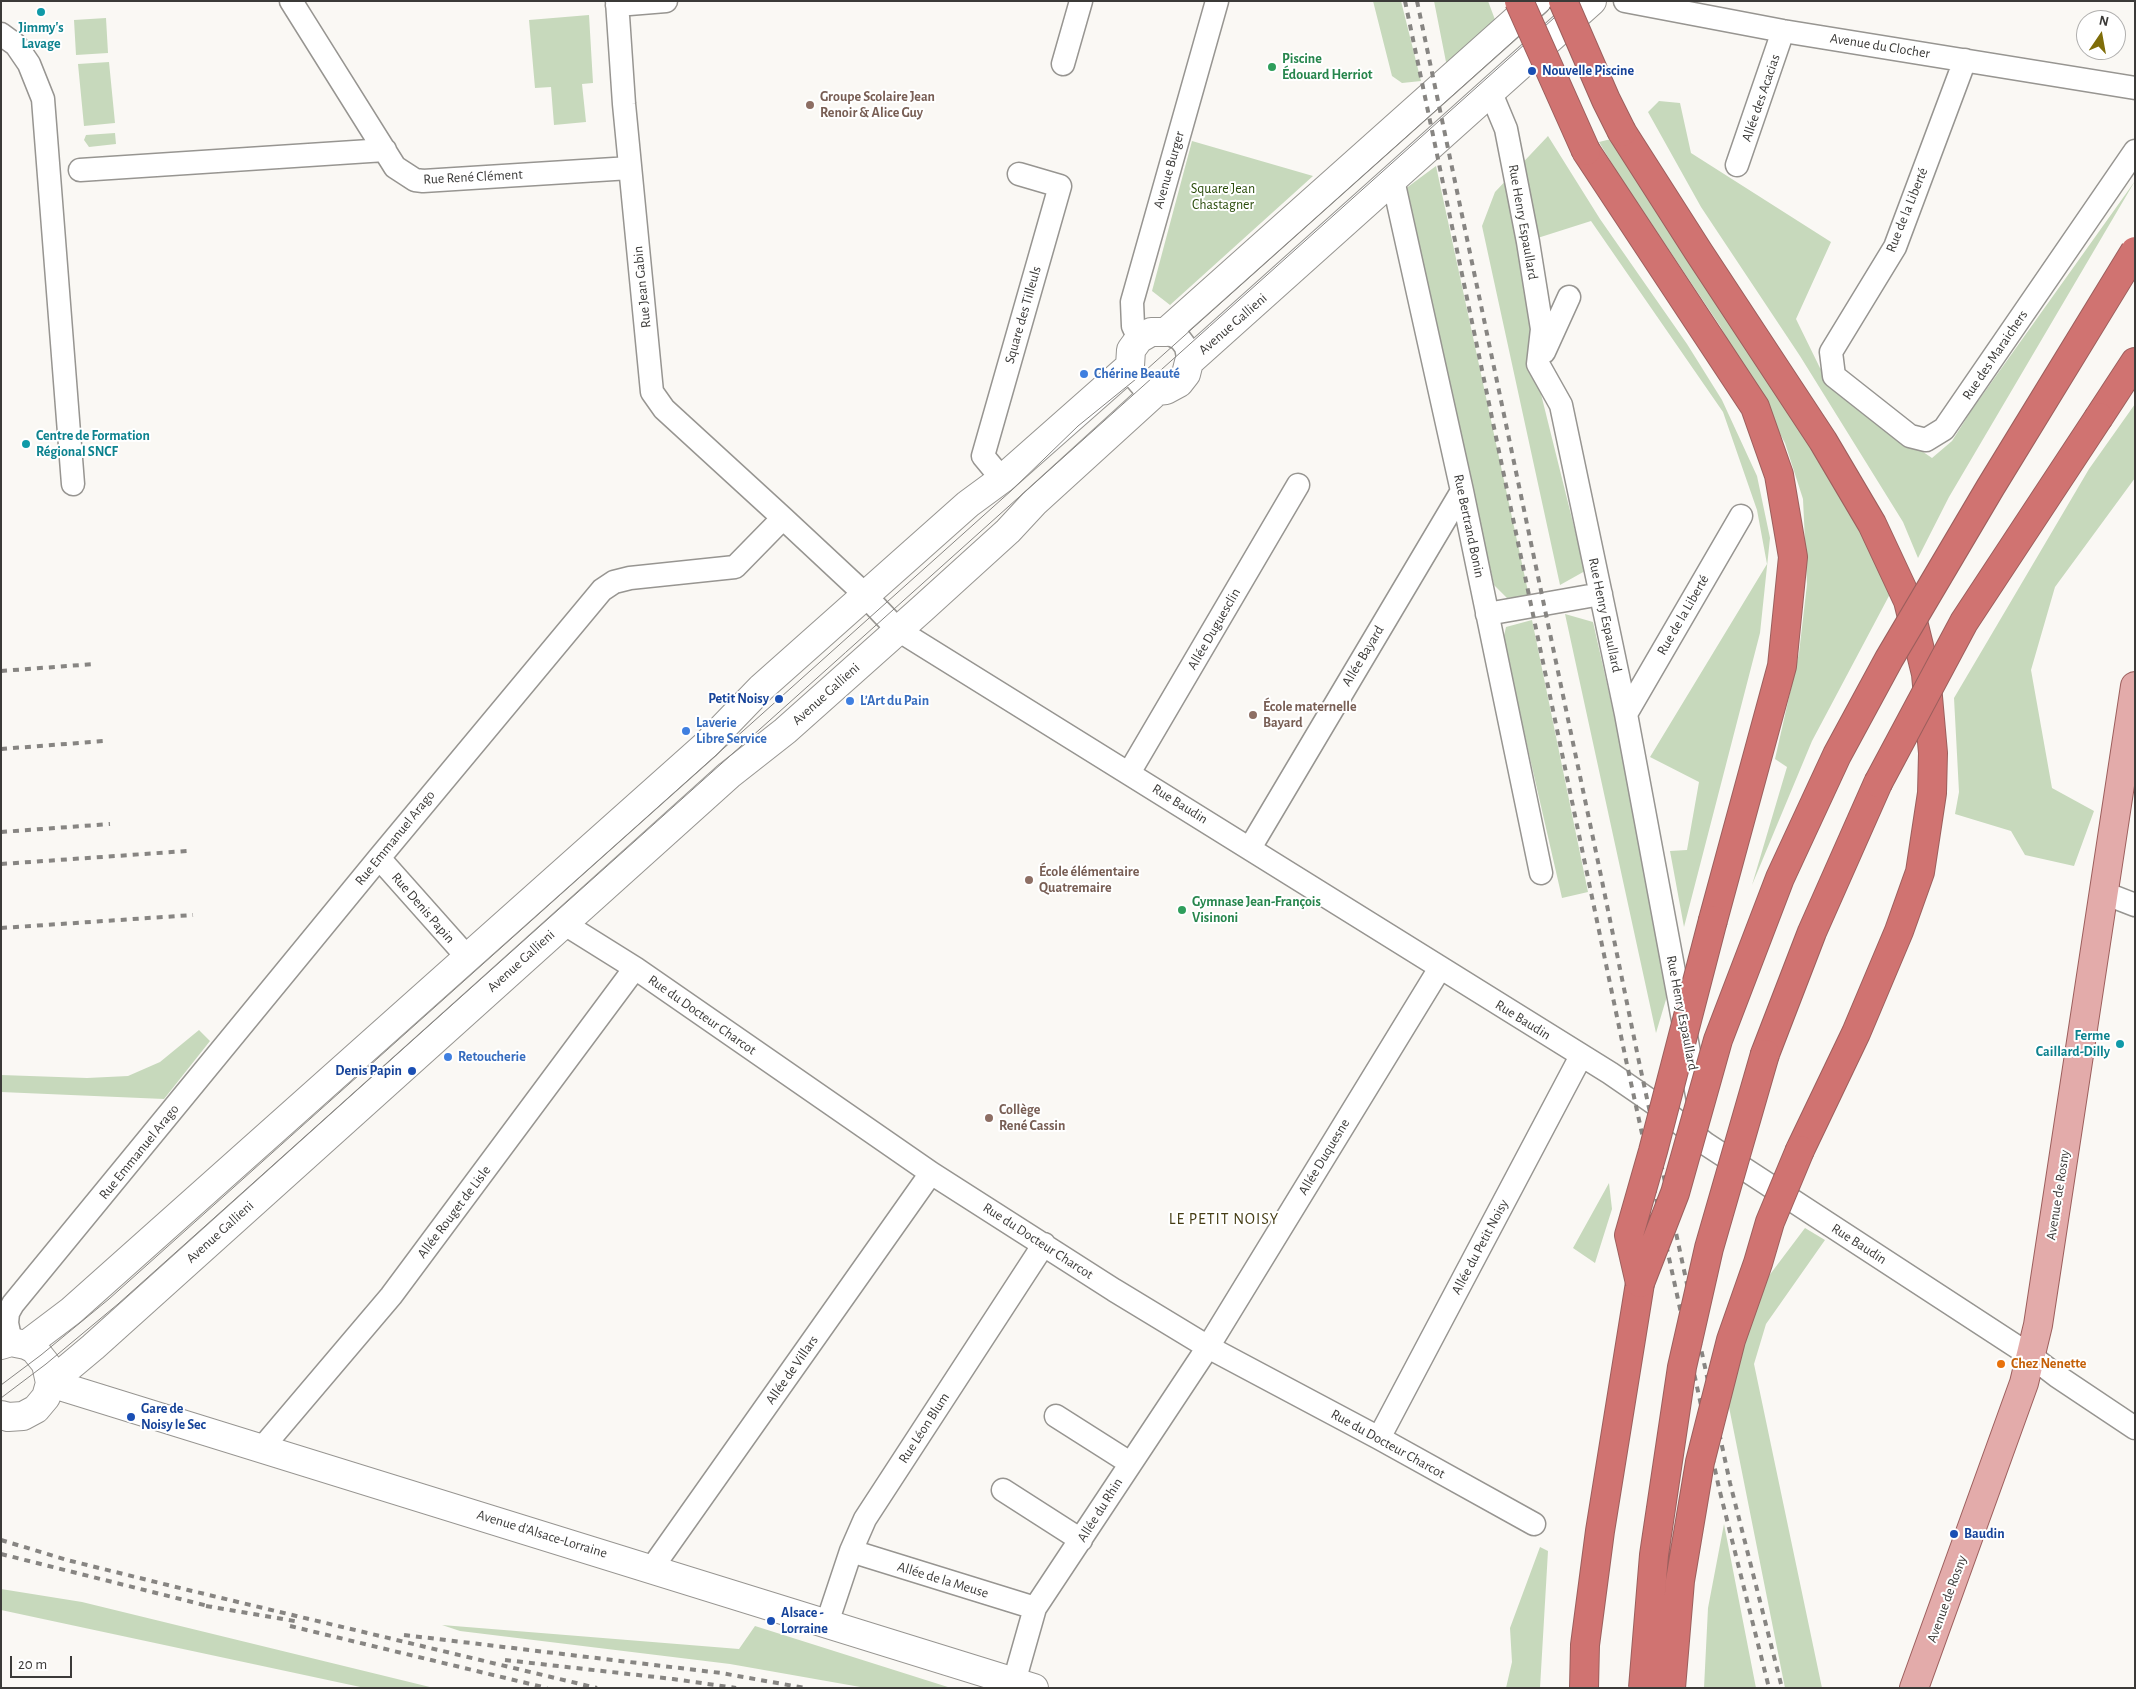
<!DOCTYPE html>
<meta charset="utf-8">
<style>
body{margin:0}
#map{position:relative;width:2136px;height:1689px;overflow:hidden;background:#faf8f4;font-family:"Alegreya Sans",sans-serif}
canvas{display:block}
.frame{position:absolute;inset:0;border:2px solid #3b3a38;pointer-events:none}
.north{position:absolute;left:2076px;top:10px;width:50px;height:50px;box-sizing:border-box;background:#fff;border:1px solid #b1b0af;border-radius:50%;rotate:12deg;font-size:14px;font-weight:700;line-height:20px;text-align:center;color:#3b3a38}
.north::after{content:'';display:block;margin:auto;width:18px;height:22px;background:#7f6d09;clip-path:polygon(50% 0,100% 100%,50% 72%,0 100%)}
.scale{position:absolute;left:10px;top:1656px;width:62px;height:22px;box-sizing:border-box;border:2px solid #3b3a38;border-top:0;padding-left:6px;font-size:15px;line-height:18px;white-space:nowrap;color:#3b3a38;-webkit-text-stroke:4px #fff;paint-order:stroke}
</style>
<div id="map">
<canvas width="2136" height="1689"></canvas>
<div class="frame"></div>
<div class="north">N</div>
<div class="scale">20 m</div>
</div>
<script>
const g = document.querySelector('canvas').getContext('2d');
g.lineJoin = 'round';
function paint(path, color) {
  g.fillStyle = color;
  g.fill(path, 'evenodd');
}
function poly(rows) {
  const path = new Path2D();
  for (const r of rows) {
    path.moveTo(r[0], r[1]);
    for (let i = 2; i < r.length; i += 2) path.lineTo(r[i], r[i + 1]);
  }
  return path;
}
function trace(path, color, width, dash) {
  g.strokeStyle = color;
  g.lineWidth = width;
  g.lineCap = dash ? 'butt' : 'round';
  g.setLineDash(dash || []);
  g.stroke(path);
}
function label(font, color, halo, rows, align = 'center') {
  g.font = font + ' "Alegreya Sans",sans-serif';
  g.lineWidth = 4;
  g.setLineDash([]);
  g.textBaseline = 'middle';
  g.strokeStyle = halo;
  g.fillStyle = color;
  for (const [text, x, y, turn = 0] of rows) {
    g.save();
    g.translate(x, y);
    g.rotate((+turn || 0) * Math.PI / 180);
    g.textAlign = isNaN(turn) ? turn : align;
    if (halo) g.strokeText(text, 0, 0);
    g.fillText(text, 0, 0);
    g.restore();
  }
}
paint(poly([
 [1373,1,1401,1,1421,81,1402,83,1392,76],
 [1434,1,1488,1,1497,25,1447,67],
 [589,15,593,83,582,84,586,122,554,125,551,87,535,88,529,20],
 [106,18,108,53,76,55,74,20],
 [109,62,115,123,84,126,78,64],
 [1659,101,1680,103,1691,153,1831,242,1796,319,1820,368,1863,411,1932,458,1952,441,1971,411,2135,181,1949,497,1918,558,1903,522,1800,356,1701,207,1648,112],
 [115,133,116,144,89,147,84,140,86,135],
 [1548,136,1600,219,1687,344,1722,400,1757,476,1770,538,1760,633,1684,927,1670,851,1687,850,1699,782,1650,757,1767,564,1757,510,1723,412,1591,221,1525,242,1551,354,1541,394,1585,571,1560,585,1482,226,1495,192],
 [1611,139,1782,404,1841,490,1890,594,1812,741,1752,885,1787,767,1775,759,1799,653,1807,584,1803,499,1785,443,1720,326,1617,172,1599,142],
 [1192,141,1313,176,1170,305,1152,291],
 [1436,166,1529,596,1507,598,1494,585,1405,189],
 [2135,404,2135,478,2055,587,2031,670,2052,788,2094,811,2074,866,2025,855,2011,831,1955,814,1959,792,1954,698,2089,469],
 [1565,614,1593,622,1673,976,1656,1033],
 [1532,620,1588,892,1562,898,1503,640,1506,627],
 [199,1030,210,1041,164,1099,1,1092,1,1075,87,1078,128,1076,160,1062],
 [1609,1183,1612,1209,1595,1263,1573,1248],
 [1805,1228,1825,1240,1766,1324,1754,1364,1822,1688,1785,1688,1727,1397,1756,1293],
 [1724,1524,1756,1688,1704,1688,1708,1608],
 [1540,1547,1548,1551,1540,1688,1506,1688,1512,1662,1510,1628],
 [1,1589,82,1602,434,1688,365,1688,1,1610],
 [442,1625,739,1649,755,1626,951,1688,866,1688,730,1664,460,1631]
]), '#c7d9bc');
const minor = poly([
 [291,1,395,167,415,180,423,181,630,168],
 [617,1,624,104,652,392,664,409,783,518,857,587,898,630,1610,1073,1658,1106,1706,1144,2031,1356,2057,1376,2135,1428],
 [1625,1,1783,31,2135,88],
 [617,5,666,1],
 [1,34,16,45,29,64,43,99,73,484],
 [1965,60,1895,247,1831,352,1834,376,1910,436,1926,440,1944,429,2135,151],
 [1063,64,1081,1],
 [1491,93,1506,129,1528,242,1542,329,1538,364,1561,405,1626,714,1699,1106],
 [1737,165,1783,31],
 [80,170,385,150],
 [1393,180,1462,491,1541,873],
 [1166,332,1180,339,1186,347,1189,362],
 [1139,339,1133,326,1132,302,1217,1],
 [1544,352,1569,297],
 [1130,366,1136,379,1142,386,1157,391],
 [1002,479,983,456,1060,186,1019,174],
 [1487,614,1601,594],
 [1626,714,1741,516],
 [1129,773,1298,485],
 [1250,848,1462,491],
 [379,858,468,958],
 [2104,893,2135,905],
 [563,923,635,968,931,1173,1114,1290,1208,1347,1379,1438,1534,1524],
 [11,1342,7,1323,8,1313,13,1304,379,858,602,590,614,582,630,578,735,567,783,518],
 [1056,1416,1130,1463],
 [1379,1438,1581,1056],
 [262,1448,391,1296,635,968],
 [1003,1490,1081,1540],
 [851,1551,1035,1608],
 [652,1568,931,1173],
 [827,1623,851,1551,865,1519,1044,1244],
 [1014,1682,1035,1608,1208,1347,1440,968]
]);
const tertiary = poly([
 [1,1345,11,1342,26,1345,34,1349,46,1364,50,1383,46,1397,36,1409,23,1416,8,1417,1,1415],
 [26,1345,71,1311,706,745,761,688,968,504,1002,479,1130,366,1131,350,1139,339,1151,332,1166,332,1537,1],
 [50,1383,93,1347,729,775,785,731,922,609,1008,531,1034,503,1157,391,1166,390,1179,383,1186,374,1189,362,1592,1],
 [50,1383,1034,1688]
]);
const primary = poly([
 [1914,1688,2024,1383,2038,1325,2135,686]
]);
const motorway = poly([
 [1622,132,1698,251,1823,441,1872,524,1908,601,1926,674,1933,753,1932,793,1920,872,1899,931,1856,1033,1800,1150],
 [1586,151,1755,407,1779,475,1793,557,1782,666,1713,920],
 [2099,417,2135,362],
 [1765,1054,1812,932,1878,783],
 [1584,1688,1585,1645,1600,1531,1640,1283]
]);
trace(minor, '#979591', 25);
trace(tertiary, '#979591', 30);
trace(primary, '#9c5f5d', 30);
trace(motorway, '#9c5f5d', 30);
trace(minor, '#fff', 22);
trace(tertiary, '#fff', 28);
trace(primary, '#e3abaa', 28);
trace(motorway, '#d07371', 28);
trace(poly([
 [1,1385,41,1355,109,1299,1012,490,1078,426,1136,379,1558,1],
 [1,1398,46,1364,118,1304,1573,1]
]), '#878582', 1);
trace(poly([
 [1405,1,1626,1060,1719,1488,1769,1688],
 [1417,1,1601,876,1638,1057,1730,1483,1782,1688],
 [1,671,94,664],
 [1,749,104,741],
 [1,832,110,824],
 [1,864,187,851],
 [1,928,193,915],
 [1,1540,67,1560,188,1590,597,1688],
 [1,1554,212,1607],
 [206,1606,300,1622],
 [290,1626,547,1688],
 [404,1635,721,1673,805,1688],
 [505,1660,673,1679,736,1688]
]), '#878582', 4, [6, 6]);
const motorwayBridge = poly([
 [1519,1,1586,151],
 [1563,1,1606,100,1622,132],
 [1878,783,1964,622,2099,417],
 [1640,1283,1675,1193,1718,1040,1780,878,1837,755,1889,659,1990,488,2135,251],
 [1640,1283,1629,1235,1653,1151,1713,920],
 [1643,1688,1654,1555,1682,1367,1709,1248,1765,1054],
 [1671,1688,1680,1581,1700,1462,1731,1340,1758,1263,1770,1222,1800,1150]
]);
trace(motorwayBridge, '#9c5f5d', 30, []);
trace(motorwayBridge, '#d07371', 28);
for (const [x, y, r, color] of [
 [41,12,5,"#0f9aa8"],
 [1272,67,5,"#2e9e5b"],
 [1532,71,5,"#1a4fb4"],
 [810,105,5,"#8d6e63"],
 [1084,374,5,"#3f7fe0"],
 [26,444,5,"#0f9aa8"],
 [779,699,5,"#1a4fb4"],
 [850,701,5,"#3f7fe0"],
 [1253,715,5,"#8d6e63"],
 [686,731,5,"#3f7fe0"],
 [1029,880,5,"#8d6e63"],
 [1182,910,5,"#2e9e5b"],
 [2120,1044,5,"#0f9aa8"],
 [448,1057,5,"#3f7fe0"],
 [412,1071,5,"#1a4fb4"],
 [989,1118,5,"#8d6e63"],
 [2001,1364,5,"#e8710a"],
 [131,1417,5,"#1a4fb4"],
 [1954,1534,5,"#1a4fb4"],
 [771,1621,5,"#1a4fb4"]
]) {
  const dot = new Path2D();
  dot.arc(x, y, r, 0, 2 * Math.PI);
  g.fillStyle = color;
  g.fill(dot);
  trace(dot, '#fff', 2);
}
label('bold 14px', '#0d838f', '#fff', [
 ["Jimmy's",41,28],
 ["Lavage",41,44],
 ["Centre de Formation",36,436,"left"],
 ["Régional SNCF",36,452,"left"],
 ["Ferme",2110,1036,"right"],
 ["Caillard-Dilly",2110,1052,"right"]
]);
label('14px', '#3b3a38', '#fff', [
 ["Avenue du Clocher",1880,46,9],
 ["Allée des Acacias",1761,98,-71],
 ["Avenue Burger",1169,170,-74],
 ["Rue René Clément",473,177,-3],
 ["Rue de la Liberté",1907,210,-68],
 ["Rue Henry Espaullard",1523,222,80],
 ["Rue Jean Gabin",642,287,-96],
 ["Square des Tilleuls",1023,315,-74],
 ["Avenue Gallieni",1233,324,-41],
 ["Rue des Maraichers",1995,355,-56],
 ["Rue Bertrand Bonin",1469,526,78],
 ["Rue Henry Espaullard",1605,615,78],
 ["Rue de la Liberté",1683,615,-60],
 ["Allée Duguesclin",1214,629,-60],
 ["Allée Bayard",1363,656,-59],
 ["Avenue Gallieni",826,694,-42],
 ["Rue Baudin",1180,804,32],
 ["Rue Emmanuel Arago",395,838,-51],
 ["Rue Denis Papin",423,908,49],
 ["Avenue Gallieni",521,961,-42],
 ["Rue Henry Espaullard",1682,1013,79],
 ["Rue du Docteur Charcot",702,1015,35],
 ["Rue Baudin",1523,1020,32],
 ["Rue Emmanuel Arago",139,1152,-51],
 ["Allée Duquesne",1324,1157,-59],
 ["Avenue de Rosny",2058,1195,-81],
 ["Allée Rouget de Lisle",454,1212,-53],
 ["Avenue Gallieni",220,1232,-42],
 ["Rue du Docteur Charcot",1038,1241,33],
 ["Rue Baudin",1859,1244,33],
 ["Allée du Petit Noisy",1480,1247,-62],
 ["Allée de Villars",792,1370,-55],
 ["Rue Léon Blum",924,1428,-57],
 ["Rue du Docteur Charcot",1388,1444,29],
 ["Allée du Rhin",1100,1510,-58],
 ["Avenue d'Alsace-Lorraine",542,1534,17],
 ["Allée de la Meuse",943,1580,17],
 ["Avenue de Rosny",1947,1599,-70]
]);
label('bold 14px', '#27864d', '#fff', [
 ["Piscine",1282,59],
 ["Édouard Herriot",1282,75],
 ["Gymnase Jean-François",1192,902],
 ["Visinoni",1192,918]
], 'left');
label('bold 14px', '#164399', '#fff', [
 ["Nouvelle Piscine",1542,71],
 ["Petit Noisy",769,699,"right"],
 ["Denis Papin",402,1071,"right"],
 ["Gare de",141,1409],
 ["Noisy le Sec",141,1425],
 ["Baudin",1964,1534],
 ["Alsace -",781,1613],
 ["Lorraine",781,1629]
], 'left');
label('bold 14px', '#785e54', '#fff', [
 ["Groupe Scolaire Jean",820,97],
 ["Renoir & Alice Guy",820,113],
 ["École maternelle",1263,707],
 ["Bayard",1263,723],
 ["École élémentaire",1039,872],
 ["Quatremaire",1039,888],
 ["Collège",999,1110],
 ["René Cassin",999,1126]
], 'left');
label('14px', '#2b4d0c', '#fff', [
 ["Square Jean",1223,189],
 ["Chastagner",1223,205]
]);
label('bold 14px', '#366cbe', '#fff', [
 ["Chérine Beauté",1094,374],
 ["L’Art du Pain",860,701],
 ["Laverie",696,723],
 ["Libre Service",696,739],
 ["Retoucherie",458,1057]
], 'left');
label('bold 14px', '#c56008', '#fff', [
 ["Chez Nenette",2011,1364]
], 'left');
g.letterSpacing = '1px';
label('16px', '#453c13', '#fff', [
 ["LE PETIT NOISY",1224,1219]
]);
g.letterSpacing = '0px';
</script>
